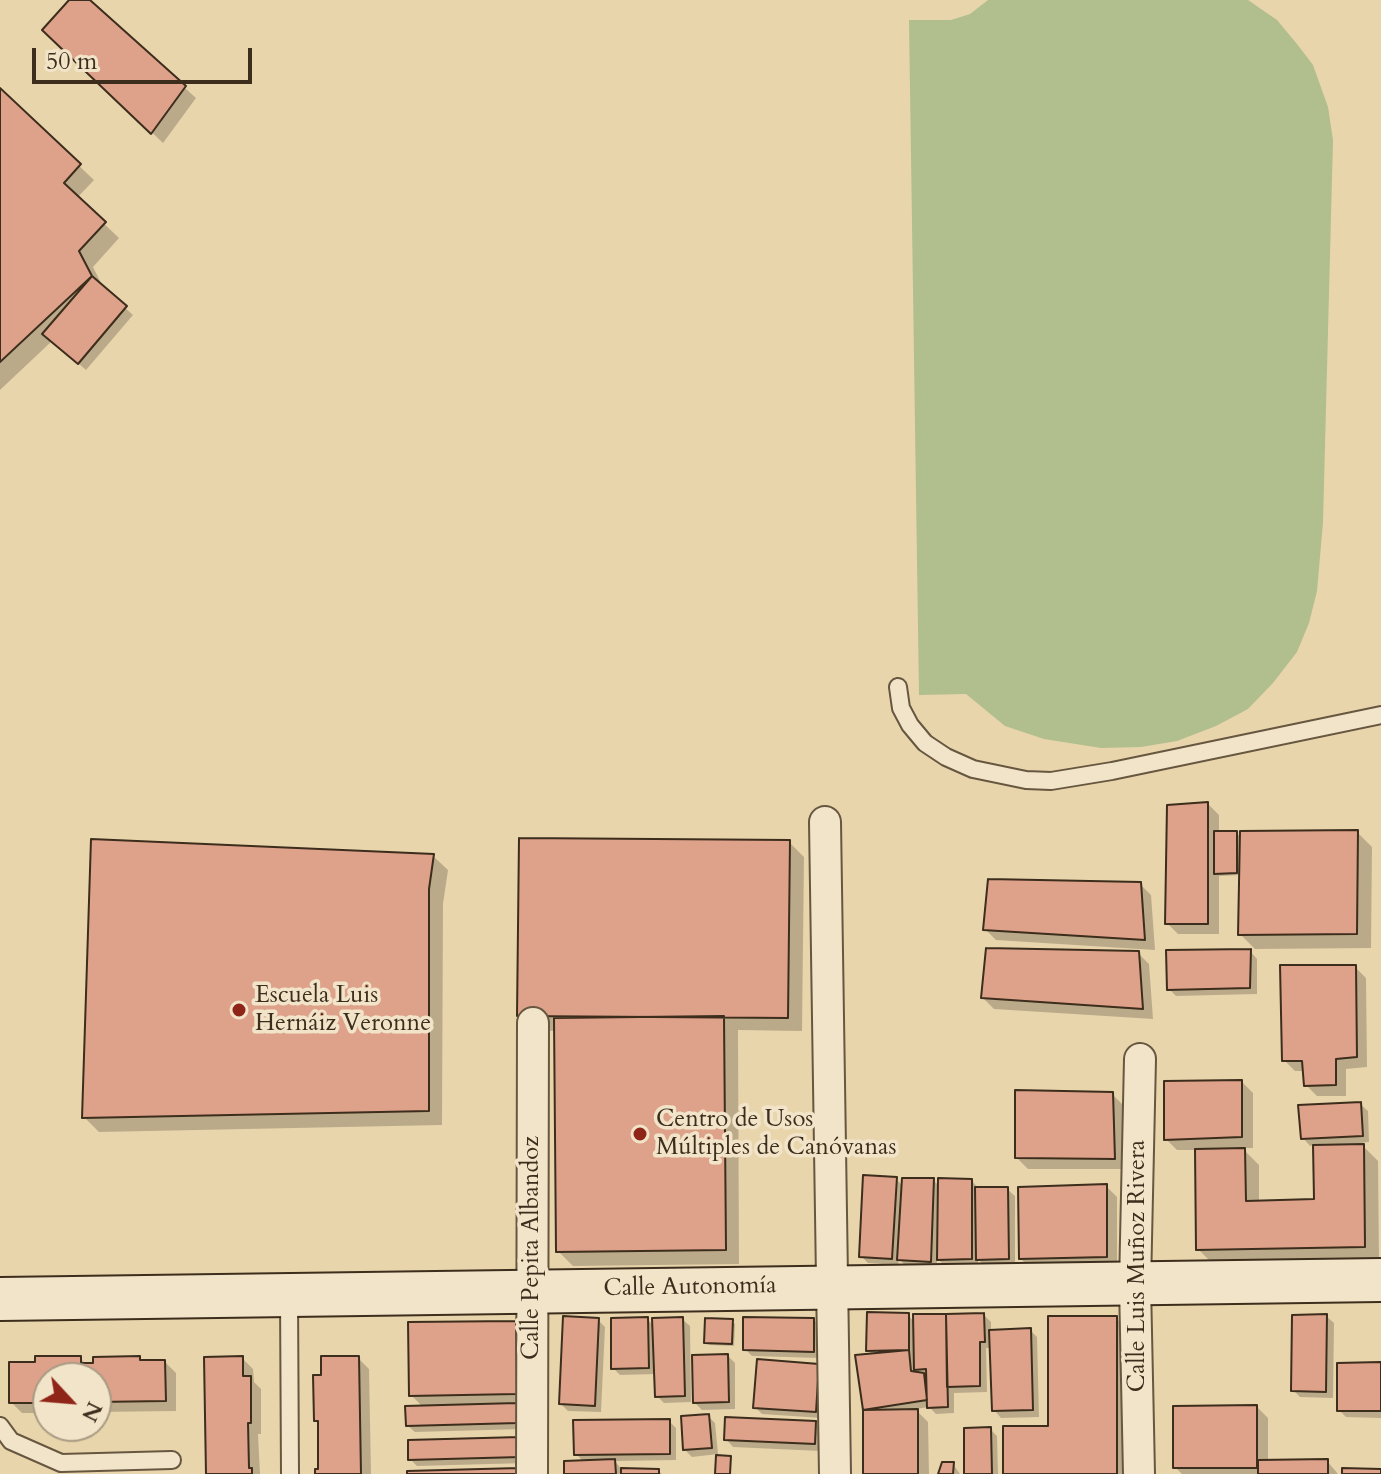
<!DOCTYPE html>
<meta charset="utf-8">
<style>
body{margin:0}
#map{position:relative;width:1381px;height:1474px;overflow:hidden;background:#e9d5ac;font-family:Cardo,serif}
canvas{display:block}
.north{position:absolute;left:32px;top:1362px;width:80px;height:80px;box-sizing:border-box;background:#f1e4c9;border:2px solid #a99b84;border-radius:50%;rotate:116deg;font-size:22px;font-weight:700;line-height:32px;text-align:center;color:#3c2d1c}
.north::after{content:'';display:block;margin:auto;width:28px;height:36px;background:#8f2418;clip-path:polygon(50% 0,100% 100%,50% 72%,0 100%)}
.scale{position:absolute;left:32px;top:48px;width:220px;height:36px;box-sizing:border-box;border:4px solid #3c2d1c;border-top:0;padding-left:10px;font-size:24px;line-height:28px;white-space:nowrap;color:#3c2d1c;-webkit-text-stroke:6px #f1e4c9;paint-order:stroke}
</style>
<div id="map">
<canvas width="1381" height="1474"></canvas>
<div class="north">N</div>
<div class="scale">50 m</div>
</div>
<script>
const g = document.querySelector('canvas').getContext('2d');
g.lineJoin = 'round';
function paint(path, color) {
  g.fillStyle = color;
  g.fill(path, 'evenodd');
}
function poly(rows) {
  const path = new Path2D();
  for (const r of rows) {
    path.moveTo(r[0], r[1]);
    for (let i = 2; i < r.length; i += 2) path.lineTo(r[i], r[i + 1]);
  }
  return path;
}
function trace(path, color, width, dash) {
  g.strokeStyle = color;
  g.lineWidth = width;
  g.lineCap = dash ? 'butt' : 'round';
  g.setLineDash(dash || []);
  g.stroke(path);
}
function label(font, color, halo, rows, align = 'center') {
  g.font = font + ' Cardo,serif';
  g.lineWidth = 7;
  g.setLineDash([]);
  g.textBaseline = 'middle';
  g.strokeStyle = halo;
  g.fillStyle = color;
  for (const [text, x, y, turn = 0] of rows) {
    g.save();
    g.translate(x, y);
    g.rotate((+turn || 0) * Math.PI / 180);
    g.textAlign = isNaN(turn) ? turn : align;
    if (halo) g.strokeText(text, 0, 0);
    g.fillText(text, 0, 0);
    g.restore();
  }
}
paint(poly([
 [988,0,1248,0,1277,20,1297,44,1313,65,1328,107,1333,140,1323,522,1317,591,1309,623,1297,652,1273,683,1248,709,1216,726,1177,741,1141,747,1101,748,1044,739,1005,726,966,694,919,695,909,20,951,20,970,14]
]), '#b1be8e');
paint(poly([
 [72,0,87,0,196,98,163,143,44,30],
 [0,91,94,180,77,198,119,238,93,267,104,289,133,315,86,370,52,341,0,390],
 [1208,804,1219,815,1219,833,1236,833,1242,838,1357,832,1372,847,1371,948,1255,949,1240,934,1241,875,1219,876,1219,934,1178,934,1167,923],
 [789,842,804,857,802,1031,738,1030,739,1264,573,1266,558,1251,556,1031,534,1030,519,1015],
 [433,856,448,870,443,904,442,1125,99,1132,84,1117],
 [1140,884,1151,895,1155,950,996,940,985,929],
 [1250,951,1257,959,1257,994,1176,996,1169,989],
 [1138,953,1149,964,1153,1019,994,1009,983,998],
 [1355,967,1366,978,1367,1067,1346,1069,1346,1096,1317,1096,1306,1085,1305,1071,1295,1071,1284,1060],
 [1242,1082,1253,1093,1253,1148,1242,1148,1259,1165,1259,1203,1316,1201,1315,1145,1310,1146,1303,1138,1360,1104,1368,1111,1369,1142,1360,1143,1378,1161,1379,1261,1213,1264,1198,1249,1197,1150,1177,1150,1166,1139],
 [1112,1094,1123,1105,1125,1169,1028,1169,1017,1158],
 [896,1179,903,1186,933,1180,940,1187,972,1181,979,1189,1007,1189,1015,1196,1015,1266,985,1266,978,1259,978,1266,946,1267,937,1258,937,1268,906,1266,899,1259,898,1265,868,1263,861,1256],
 [1106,1186,1117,1197,1117,1267,1032,1270,1021,1259],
 [908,1315,915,1323,984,1315,991,1322,991,1332,1030,1330,1037,1337,1039,1417,1001,1418,994,1410,992,1348,986,1348,987,1392,954,1393,954,1413,936,1414,929,1407,915,1409,928,1422,929,1474,865,1474,865,1410,872,1355,868,1351],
 [1326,1316,1334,1323,1333,1398,1300,1397,1293,1390],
 [1116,1318,1131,1333,1131,1474,1005,1474,1050,1428],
 [647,1319,655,1327,682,1319,690,1326,691,1402,664,1403,657,1396,656,1374,620,1375,613,1368],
 [598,1320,605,1327,601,1412,568,1411,561,1404],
 [814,1320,821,1327,820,1358,752,1356,745,1349],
 [732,1321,735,1324,734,1346,709,1345,706,1342],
 [515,1323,526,1334,527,1405,517,1405,524,1412,524,1429,415,1432,407,1425,423,1407,411,1395],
 [728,1356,735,1363,735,1409,702,1410,695,1403],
 [80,1358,87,1365,139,1358,143,1362,165,1362,176,1373,176,1411,96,1412,96,1378,48,1378,48,1413,22,1413,11,1402,37,1364],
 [242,1358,253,1369,254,1382,261,1389,261,1434,258,1434,260,1474,208,1474],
 [358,1358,369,1369,371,1474,319,1474,320,1424,316,1421,323,1377],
 [1381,1364,1381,1418,1346,1417,1339,1410],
 [818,1366,822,1418,762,1414,755,1407],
 [1257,1407,1268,1418,1268,1461,1327,1461,1338,1474,1182,1474,1175,1467],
 [708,1416,715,1423,718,1454,692,1457,685,1450],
 [669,1421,676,1428,676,1460,615,1461,622,1470,658,1471,662,1474,566,1474,584,1462,576,1454],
 [815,1423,822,1430,821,1451,733,1447,726,1439],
 [990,1429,997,1436,998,1474,966,1474],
 [519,1439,527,1463,417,1466,410,1459],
 [953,1464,960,1474,939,1474]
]), '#0003');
const building = poly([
 [69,0,90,0,186,86,151,134,42,30,69,0],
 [0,88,81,164,64,183,106,222,79,251,92,276,0,362,0,88],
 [92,276,127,306,78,364,42,334,92,276],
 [1208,802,1208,924,1165,924,1167,805,1208,802],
 [1358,830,1357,934,1238,935,1240,831,1358,830],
 [1214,831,1237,831,1237,873,1214,874,1214,831],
 [519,838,790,840,788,1018,517,1016,519,838],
 [91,839,434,854,429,889,429,1111,82,1118,91,839],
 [988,879,1141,882,1145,940,983,930,988,879],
 [986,948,1139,951,1143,1009,981,998,986,948],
 [1251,949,1250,988,1167,990,1166,950,1251,949],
 [1280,965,1356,965,1357,1057,1336,1059,1336,1085,1304,1086,1302,1061,1282,1061,1280,965],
 [724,1016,726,1250,556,1252,554,1018,724,1016],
 [1242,1080,1242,1137,1164,1140,1164,1081,1242,1080],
 [1015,1090,1113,1092,1115,1159,1015,1158,1015,1090],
 [1361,1102,1363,1136,1301,1139,1298,1105,1361,1102],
 [1364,1144,1365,1247,1196,1250,1195,1149,1245,1148,1246,1201,1314,1199,1313,1145,1364,1144],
 [863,1175,897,1177,892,1259,859,1257,863,1175],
 [902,1178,934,1178,931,1262,897,1260,902,1178],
 [938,1178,972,1179,972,1259,937,1260,938,1178],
 [1107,1184,1107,1257,1019,1259,1018,1187,1107,1184],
 [975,1187,1008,1187,1009,1259,976,1260,975,1187],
 [867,1312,909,1313,909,1350,866,1351,867,1312],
 [984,1313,985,1342,980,1342,980,1386,947,1387,946,1314,984,1313],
 [913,1314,946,1314,948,1407,927,1408,926,1369,914,1370,913,1314],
 [1327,1314,1326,1392,1291,1391,1292,1315,1327,1314],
 [563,1316,599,1318,595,1406,559,1404,563,1316],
 [1048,1316,1117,1316,1117,1474,1003,1474,1003,1426,1048,1426,1048,1316],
 [648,1317,649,1368,611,1369,611,1318,648,1317],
 [683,1317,685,1396,655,1397,652,1318,683,1317],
 [743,1317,814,1318,814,1352,743,1350,743,1317],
 [705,1318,733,1319,732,1344,704,1343,705,1318],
 [516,1321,517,1394,409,1396,408,1322,516,1321],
 [1031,1328,1033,1410,992,1411,989,1330,1031,1328],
 [909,1350,911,1371,924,1373,927,1400,863,1410,855,1355,909,1350],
 [728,1354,729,1402,693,1403,692,1355,728,1354],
 [35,1356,81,1356,81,1363,93,1363,93,1357,140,1356,140,1360,165,1360,166,1401,96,1402,96,1378,48,1378,48,1403,9,1403,9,1362,35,1362,35,1356],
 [243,1356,243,1376,251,1376,251,1423,248,1423,249,1468,252,1468,252,1474,206,1474,204,1357,243,1356],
 [321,1356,359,1356,361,1474,315,1474,315,1469,318,1469,318,1421,314,1421,313,1375,321,1375,321,1356],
 [757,1359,819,1364,816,1412,753,1408,757,1359],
 [1381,1362,1381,1411,1337,1411,1337,1363,1381,1362],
 [517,1403,518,1423,406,1426,405,1406,517,1403],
 [1257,1405,1257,1468,1173,1468,1173,1406,1257,1405],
 [918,1409,918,1474,863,1474,863,1410,918,1409],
 [709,1414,712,1448,683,1450,681,1416,709,1414],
 [725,1417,816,1421,815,1444,724,1440,725,1417],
 [670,1419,670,1454,574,1455,573,1420,670,1419],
 [991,1427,992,1474,964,1474,964,1428,991,1427],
 [520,1437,521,1457,408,1460,408,1440,520,1437],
 [716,1455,731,1456,730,1474,715,1474,716,1455],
 [615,1459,616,1474,564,1474,564,1461,615,1459],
 [1328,1459,1328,1474,1258,1474,1258,1460,1328,1459],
 [942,1462,954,1462,953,1474,938,1474,942,1462],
 [519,1468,520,1474,407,1474,407,1471,519,1468],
 [621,1468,659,1469,659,1474,621,1474,621,1468],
 [1342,1468,1381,1469,1381,1474,1342,1474,1342,1468]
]);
paint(building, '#dea18a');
trace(building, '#3c2d1c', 2);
const service = poly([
 [898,687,901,708,910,725,925,743,946,757,973,769,1026,780,1051,781,1112,771,1381,715],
 [289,1296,290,1474],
 [0,1426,11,1441,61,1463,172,1460]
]);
const minor = poly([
 [825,822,835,1474],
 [532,1474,533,1023],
 [1139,1474,1135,1285,1140,1059]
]);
const secondary = poly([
 [0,1299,1381,1280]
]);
trace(service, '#675740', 20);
trace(minor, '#675740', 34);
trace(secondary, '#3c2d1c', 46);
trace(service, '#f1e4c9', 16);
trace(minor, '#f1e4c9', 30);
trace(secondary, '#f1e4c9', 42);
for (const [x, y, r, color] of [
 [239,1010,8,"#8f2418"],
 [640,1134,8,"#8f2418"]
]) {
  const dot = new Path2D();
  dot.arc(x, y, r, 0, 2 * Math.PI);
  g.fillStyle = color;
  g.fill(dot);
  trace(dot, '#f1e4c9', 3);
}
label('24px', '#3c2d1c', '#f1e4c9', [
 ["Escuela Luis",255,996],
 ["Hernáiz Veronne",255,1024],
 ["Centro de Usos",656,1120],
 ["Múltiples de Canóvanas",656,1148]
], 'left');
label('24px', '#3c2d1c', '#f1e4c9', [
 ["Calle Pepita Albandoz",532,1248,-90],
 ["Calle Luis Muñoz Rivera",1138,1266,-90],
 ["Calle Autonomía",690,1288,-1]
]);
</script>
